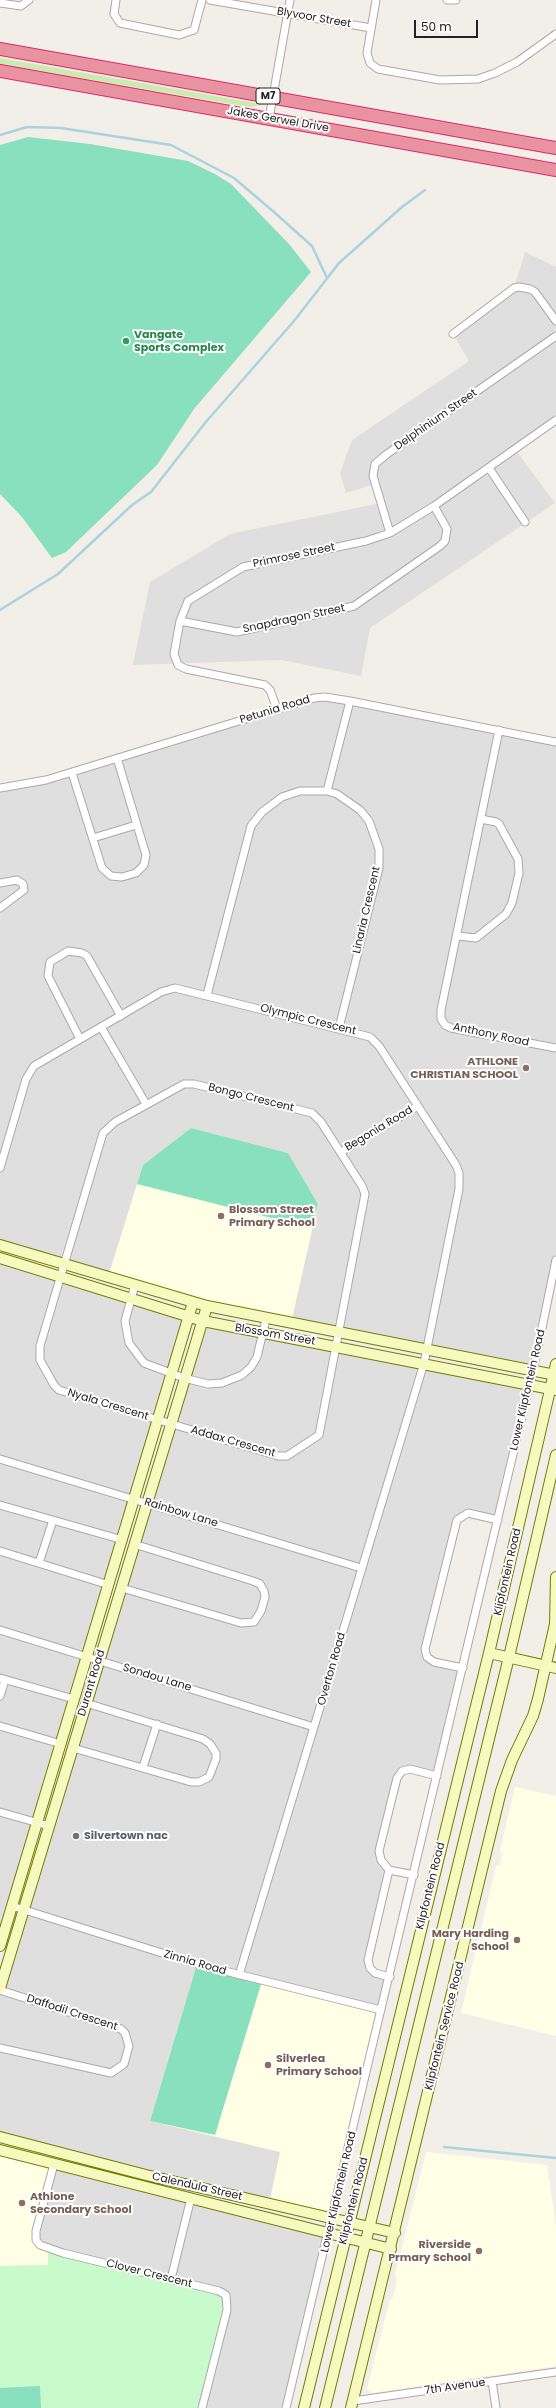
<!DOCTYPE html>
<style>
body{margin:0}
#map{position:relative;width:556px;height:2408px;overflow:hidden;background:#f2efe9;font-family:Poppins,sans-serif}
canvas{display:block}
.scale{position:absolute;left:414px;top:20px;width:64px;height:18px;box-sizing:border-box;border:2px solid #222;border-top:0;padding-left:5px;font-size:12px;line-height:14px;white-space:nowrap;color:#222;-webkit-text-stroke:3px #fff;paint-order:stroke}
</style>
<div id="map">
<canvas width="556" height="2408"></canvas>
<div class="scale">50 m</div>
</div>
<script>
const g = document.querySelector('canvas').getContext('2d');
g.lineJoin = 'round';
function paint(path, color) {
  g.fillStyle = color;
  g.fill(path, 'evenodd');
}
function poly(rows) {
  const path = new Path2D();
  for (const r of rows) {
    path.moveTo(r[0], r[1]);
    for (let i = 2; i < r.length; i += 2) path.lineTo(r[i], r[i + 1]);
  }
  return path;
}
function trace(path, color, width, dash) {
  g.strokeStyle = color;
  g.lineWidth = width;
  g.lineCap = dash ? 'butt' : 'round';
  g.setLineDash(dash || []);
  g.stroke(path);
}
function label(font, color, halo, rows, align = 'center') {
  g.font = font + ' Poppins,sans-serif';
  g.lineWidth = 4;
  g.setLineDash([]);
  g.textBaseline = 'middle';
  g.strokeStyle = halo;
  g.fillStyle = color;
  for (const [text, x, y, turn = 0] of rows) {
    g.save();
    g.translate(x, y);
    g.rotate((+turn || 0) * Math.PI / 180);
    g.textAlign = isNaN(turn) ? turn : align;
    if (halo) g.strokeText(text, 0, 0);
    g.fillText(text, 0, 0);
    g.restore();
  }
}
paint(poly([
 [525,252,556,267,556,420,515,449,555,503,370,628,361,676,281,660,133,665,150,582,230,534,381,503,375,484,346,493,340,473,352,440,469,361,453,334,514,288],
 [314,698,556,742,556,1260,532,1371,339,1332,0,1245,0,788,11,787],
 [0,1258,189,1317,0,1940],
 [203,1321,529,1384,498,1520,461,1516,425,1649,427,1657,463,1668,437,1776,402,1771,379,1851,389,1870,370,1968,390,1977,333,2219,0,2137,0,1988],
 [54,2164,329,2234,286,2408,202,2408,40,2245,36,2231]
]), '#e0dfdf');
paint(poly([
 [191,1128,288,1153,318,1204,291,1323,108,1277,143,1165],
 [515,1787,556,1796,556,2036,461,2013,496,1866,500,1865,502,1854,500,1851],
 [197,1964,381,2010,333,2219,269,2204,280,2152,150,2121],
 [0,2150,54,2164,36,2236,48,2249,48,2265,0,2266],
 [426,2152,547,2165,556,2227,556,2366,372,2393,367,2389,390,2299,393,2298,397,2279,395,2275]
]), '#ffffe5');
paint(poly([
 [0,58,261,104,262,105,249,107,0,64]
]), '#cdebb0');
paint(poly([
 [48,2249,219,2291,228,2299,202,2408,0,2408,0,2266,48,2265]
]), '#c8facc');
paint(poly([
 [28,137,90,144,188,161,215,174,231,184,289,244,311,272,194,409,157,465,66,552,52,558,22,517,0,494,0,145],
 [191,1128,288,1153,318,1204,311,1228,137,1184,143,1165],
 [197,1964,262,1981,215,2135,150,2121],
 [40,2386,41,2408,0,2408,0,2388]
]), '#88e0be');
trace(poly([
 [0,135,27,127,61,128,171,145,234,178,274,212,312,246,327,278],
 [0,610,58,574,132,505,151,492,205,423,294,321,339,263,402,207,425,190],
 [444,2147,556,2158]
]), '#aad3df', 2.5);
const street = poly([
 [116,0,114,14,120,23,179,35,194,30,202,0],
 [210,0,371,28],
 [376,0,367,53,370,63,378,69,440,80,478,79,495,73,517,62,556,34],
 [447,0,456,0],
 [0,3,21,6,29,0],
 [269,119,290,0],
 [453,334,514,288,519,287,530,289,535,292,556,321],
 [489,468,525,522],
 [390,533,373,476,375,464,387,454,556,336],
 [180,621,237,632,354,606,440,546,445,541,447,529,434,506],
 [277,709,270,690,265,685,186,669,178,665,174,654,180,621,188,601,243,567,366,541,390,533,434,506,556,420],
 [499,730,441,1010,441,1019,445,1025,451,1028,556,1048],
 [72,773,102,868,111,876,122,877,136,873,144,865,146,855,117,758],
 [0,788,46,780,314,698,325,697,350,701,556,742],
 [327,791,350,701],
 [93,838,136,825],
 [0,883,17,880,23,884,24,890,0,908],
 [458,936,476,938,506,914,512,903,519,873,518,859,499,824,496,822,481,819],
 [207,995,251,826,262,812,282,797,300,791,327,791,337,794,360,810,369,821,379,849,379,868,339,1028],
 [101,1027,146,1104],
 [80,1039,48,976,50,962,68,951,82,953,87,956,121,1016],
 [184,1084,194,1084,312,1113,321,1122,362,1186,365,1194,319,1435,287,1456,278,1456,59,1390,54,1385,40,1360,40,1346,103,1133,115,1122,184,1084],
 [341,1152,418,1106],
 [0,1168,26,1079,34,1066,161,992,175,988,370,1037,379,1046,456,1165,459,1173,459,1189,424,1363,239,1975],
 [135,1285,125,1321,129,1343,144,1363,184,1378,208,1384,222,1383,242,1375,251,1367,257,1357,266,1319],
 [0,1459,361,1568],
 [0,1505,123,1540],
 [0,1551,109,1585],
 [39,1563,53,1520],
 [122,1588,241,1623,254,1622,261,1611,265,1597,264,1591,260,1584,253,1581,134,1544],
 [0,1630,314,1727],
 [463,1668,434,1662,427,1657,425,1649,457,1520,468,1513,498,1520],
 [0,1678,74,1699],
 [0,1696,5,1680],
 [0,1726,61,1744],
 [73,1748,191,1782,199,1782,209,1777,216,1759,216,1753,210,1744,203,1739,86,1703],
 [143,1767,157,1724],
 [0,1812,49,1826],
 [389,1870,368,1960,370,1968,375,1973,390,1977],
 [414,1875,389,1870,381,1860,379,1851,397,1778,402,1771,410,1769,437,1776],
 [12,1906,197,1964,381,2010],
 [0,1990,121,2029,125,2033,129,2046,124,2064,111,2073,0,2048],
 [54,2164,36,2231,36,2240,40,2245,63,2253,219,2291,226,2295,227,2310,202,2408],
 [171,2279,191,2198],
 [492,2381,496,2408],
 [353,2401,556,2372],
 [286,2408,535,1362,556,1260]
]);
const secondary = poly([
 [0,1245,207,1306,556,1375],
 [0,1258,203,1321,556,1390],
 [489,1653,556,1668],
 [0,1946,193,1302],
 [0,1988,207,1306],
 [0,2137,146,2175,395,2233],
 [0,2150,391,2249],
 [304,2408,489,1653,556,1364],
 [325,2408,509,1657,556,1455],
 [351,2408,501,1791,512,1760,533,1716,538,1699,555,1624,556,1577]
]);
const highway = poly([
 [0,49,556,148],
 [0,71,556,170]
]);
trace(street, '#a9a9a9', 9);
trace(secondary, '#707d05', 12);
trace(highway, '#dc2a67', 14);
trace(street, '#fff', 7);
trace(secondary, '#f7fabf', 10);
trace(highway, '#e892a2', 12);
for (const [x, y, r, color] of [
 [126,341,4,"#2e9e5b"],
 [526,1068,4,"#8d6e63"],
 [221,1216,4,"#8d6e63"],
 [76,1836,4,"#6b7280"],
 [517,1940,4,"#8d6e63"],
 [268,2065,4,"#8d6e63"],
 [22,2203,4,"#8d6e63"],
 [479,2251,4,"#8d6e63"]
]) {
  const dot = new Path2D();
  dot.arc(x, y, r, 0, 2 * Math.PI);
  g.fillStyle = color;
  g.fill(dot);
  trace(dot, '#fff', 1.5);
}
for (const [x, y, w] of [
 [268,96,24]
]) {
  const box = new Path2D();
  box.roundRect(x - w / 2, y - 8, w, 16, 3);
  g.fillStyle = '#fff';
  g.fill(box);
  trace(box, '#222', 1);
}
label('bold 10px', '#222', null, [
 ["M7",268,96]
]);
label('11px', '#222', '#fff', [
 ["Blyvoor Street",314,18,10],
 ["Jakes Gerwel Drive",278,120,10],
 ["Delphinium Street",436,420,-35],
 ["Primrose Street",294,556,-12],
 ["Snapdragon Street",294,619,-12],
 ["Petunia Road",275,710,-17],
 ["Linaria Crescent",367,910,-77],
 ["Olympic Crescent",308,1020,14],
 ["Anthony Road",491,1035,12],
 ["Bongo Crescent",251,1098,14],
 ["Begonia Road",379,1129,-31],
 ["Blossom Street",275,1335,10],
 ["Lower Klipfontein Road",528,1390,-77],
 ["Nyala Crescent",108,1405,17],
 ["Addax Crescent",233,1442,16],
 ["Rainbow Lane",181,1513,17],
 ["Klipfontein Road",508,1572,-77],
 ["Overton Road",332,1669,-74],
 ["Sondou Lane",157,1678,17],
 ["Durant Road",92,1683,-73],
 ["Klipfontein Road",431,1886,-76],
 ["Zinnia Road",195,1963,16],
 ["Daffodil Crescent",72,2013,18],
 ["Klipfontein Service Road",445,2026,-76],
 ["Calendula Street",197,2187,13],
 ["Lower Klipfontein Road",339,2192,-77],
 ["Klipfontein Road",354,2201,-76],
 ["Clover Crescent",149,2274,14],
 ["7th Avenue",455,2387,-8]
]);
label('bold 11px', '#27864d', '#fff', [
 ["Vangate",134,335],
 ["Sports Complex",134,348]
], 'left');
label('bold 11px', '#785e54', '#fff', [
 ["ATHLONE",518,1062],
 ["CHRISTIAN SCHOOL",518,1075],
 ["Blossom Street",229,1210,"left"],
 ["Primary School",229,1223,"left"],
 ["Mary Harding",509,1934],
 ["School",509,1947],
 ["Silverlea",276,2059,"left"],
 ["Primary School",276,2072,"left"],
 ["Athlone",30,2197,"left"],
 ["Secondary School",30,2210,"left"],
 ["Riverside",471,2245],
 ["Prmary School",471,2258]
], 'right');
label('bold 11px', '#5b616d', '#fff', [
 ["Silvertown nac",84,1836]
], 'left');
</script>
